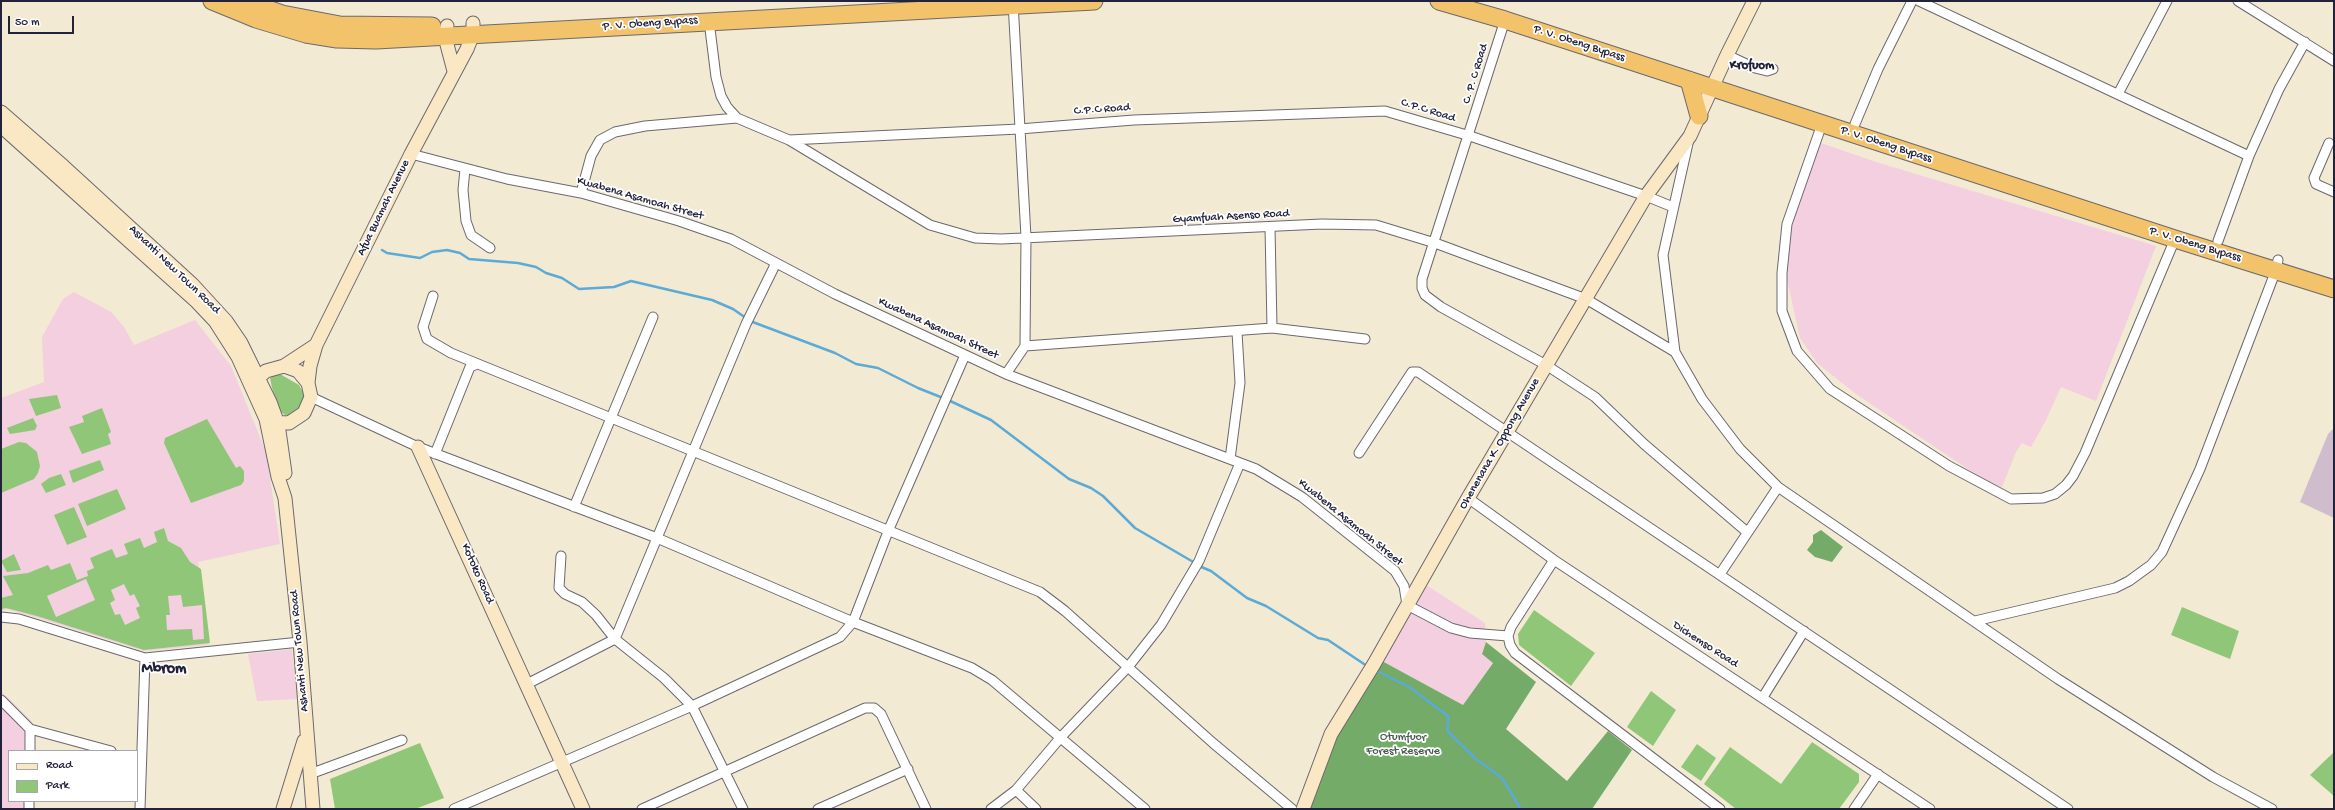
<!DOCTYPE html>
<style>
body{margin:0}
#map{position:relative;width:2335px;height:810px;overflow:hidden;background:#f2ead3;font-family:"Gochi Hand",sans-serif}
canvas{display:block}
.frame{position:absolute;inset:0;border:2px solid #22223b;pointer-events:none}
.legend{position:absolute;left:8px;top:750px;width:130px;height:52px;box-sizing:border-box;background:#fff;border:1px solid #a7a7b1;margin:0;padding:5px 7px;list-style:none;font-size:12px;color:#22223b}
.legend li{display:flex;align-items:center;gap:8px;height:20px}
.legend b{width:20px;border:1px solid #a7a7b1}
.scale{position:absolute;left:8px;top:16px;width:66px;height:18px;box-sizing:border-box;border:2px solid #22223b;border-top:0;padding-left:5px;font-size:12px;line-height:14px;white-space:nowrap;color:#22223b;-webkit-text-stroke:3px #fff;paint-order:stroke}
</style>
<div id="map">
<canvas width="2335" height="810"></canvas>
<div class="frame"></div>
<ul class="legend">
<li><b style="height:5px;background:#fae7c3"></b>Road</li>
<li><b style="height:11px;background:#90c678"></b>Park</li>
</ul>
<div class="scale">50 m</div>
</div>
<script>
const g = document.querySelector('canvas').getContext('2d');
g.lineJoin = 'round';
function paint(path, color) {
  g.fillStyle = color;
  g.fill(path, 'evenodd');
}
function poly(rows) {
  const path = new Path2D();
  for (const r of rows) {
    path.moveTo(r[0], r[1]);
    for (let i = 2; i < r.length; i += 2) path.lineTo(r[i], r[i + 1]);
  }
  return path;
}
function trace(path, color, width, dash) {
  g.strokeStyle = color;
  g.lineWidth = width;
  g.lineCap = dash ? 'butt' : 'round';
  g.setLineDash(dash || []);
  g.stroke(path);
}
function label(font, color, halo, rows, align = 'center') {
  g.font = font + ' "Gochi Hand",sans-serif';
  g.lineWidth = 3.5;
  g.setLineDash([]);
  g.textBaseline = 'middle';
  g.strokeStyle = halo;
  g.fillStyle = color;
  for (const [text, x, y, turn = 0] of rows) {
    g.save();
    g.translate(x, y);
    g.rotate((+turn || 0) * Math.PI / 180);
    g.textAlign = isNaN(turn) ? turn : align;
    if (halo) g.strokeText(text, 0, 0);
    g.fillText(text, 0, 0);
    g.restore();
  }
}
paint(poly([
 [1818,142,1876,162,2156,246,2096,401,2061,387,2046,420,2031,447,2022,443,2016,452,2002,487,1990,484,1856,394,1817,363,1800,338,1787,279,1789,236],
 [74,292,111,312,124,327,134,345,195,320,231,366,266,452,280,544,198,562,209,645,144,651,38,618,6,609,1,611,1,398,44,382,42,337,63,299],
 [1426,585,1485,623,1486,642,1482,653,1493,662,1463,705,1382,661],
 [292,649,297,699,257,701,248,654],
 [1,691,33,723,33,751,9,751,9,801,33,801,33,809,1,809]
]), '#f3cfdf');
paint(poly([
 [2334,428,2334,518,2300,502,2328,434]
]), '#cfbdce');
paint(poly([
 [275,374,280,374,299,385,305,396,303,405,291,415,285,415,281,412,272,388,270,378],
 [57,395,61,408,36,416,29,399],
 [102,408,111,432,108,434,111,444,82,454,69,427,84,422,82,416],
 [33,418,37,426,35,430,10,434,7,428],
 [207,419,236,468,240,466,244,471,244,481,241,485,191,503,164,443,165,438],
 [19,442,26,443,37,452,40,466,38,473,34,479,1,493,1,449],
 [100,460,104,470,73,483,69,471],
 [61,474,66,485,46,493,41,484,49,478],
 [117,489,126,509,87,526,78,504],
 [74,507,87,537,67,545,54,515],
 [164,528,168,541,181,548,190,562,201,569,210,643,144,650,37,616,6,608,1,609,1,598,13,595,3,576,28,573,48,565,51,570,70,563,77,580,88,576,87,571,94,568,90,558,112,549,116,558,128,554,124,544,140,538,144,548,157,542,154,532],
 [86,579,95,600,56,617,47,596],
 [124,584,130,596,134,594,140,606,136,608,140,618,125,625,120,614,115,615,110,603,115,600,111,590],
 [181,595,183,607,202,605,204,639,193,640,192,629,167,630,166,615,170,615,168,596],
 [14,554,21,570,7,572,1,561],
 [2182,607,2239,631,2230,659,2171,635],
 [1534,610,1595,653,1571,686,1519,645,1518,634],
 [1651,691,1676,710,1653,746,1627,727],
 [1812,742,1859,774,1859,782,1839,809,1736,809,1704,784,1730,747,1781,784],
 [420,743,444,798,415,809,335,809,330,779],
 [1697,744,1716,758,1701,781,1681,767],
 [2334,752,2334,796,2310,775]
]), '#90c678');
paint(poly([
 [1821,530,1843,547,1832,562,1815,557,1807,550,1813,542,1813,535],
 [1486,642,1536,682,1506,729,1567,781,1608,731,1632,750,1592,809,1308,809,1333,741,1382,661,1463,705,1493,663,1482,654]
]), '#74ab68');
trace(poly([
 [382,250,387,253,420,258,432,252,447,250,460,253,469,259,518,263,536,267,546,273,562,278,579,289,614,287,631,281,712,300,733,309,746,318],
 [750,321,835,353,856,364,878,368,918,388,943,398],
 [948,400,991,420,1069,479,1091,488,1103,496,1135,528,1195,563],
 [1199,566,1211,571,1247,598,1266,606,1318,638,1328,640,1367,666],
 [1375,670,1409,687,1448,716,1448,732,1476,759,1502,778,1521,809]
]), '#5caad6', 2.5);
const street = poly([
 [1919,1,2249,156],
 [2238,1,2334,61],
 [1505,20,1422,279,1422,288,1425,295,1441,307,1546,365,1595,397,1644,444,1747,532],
 [709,21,716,77,721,96,727,107,737,118,789,140,1019,129,1134,120,1385,111,1470,136,1646,196,1673,207],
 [1727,55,1755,68,1767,71,1773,69],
 [2118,94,2167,1],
 [1822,124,1787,224,1782,273,1782,311,1797,351,1830,389,1949,466,2011,499,2043,498,2055,494,2066,485,2073,476,2085,453,2175,239],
 [1855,124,1878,69,1912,1],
 [1689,139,1663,255,1675,352,1702,399,1740,449,1778,487,2058,679,2213,777,2272,809],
 [789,140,930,225,975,238,1001,239,1322,224,1376,225,1435,243,1586,299,1675,352],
 [2329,143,2314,178,2316,184,2334,192],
 [411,154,507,179,581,193,679,221,731,239,835,294,1006,374,1256,469,1302,497,1395,571,1404,586,1407,605,1451,628,1470,633,1508,636],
 [465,169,463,190,466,221,471,235,490,248],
 [581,193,591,156,600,140,615,132,645,126,737,118],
 [1270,227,1272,328],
 [2218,241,2249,156,2279,89,2305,42],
 [433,296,423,327,427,339,451,353,1040,592,1065,611,1213,743,1292,809],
 [1025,346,1272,328,1365,339],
 [1006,374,1025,346,1026,237,1013,2],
 [311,397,418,447,657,538,853,622,972,668,992,680,1145,809],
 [1359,453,1412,372,1418,372,2068,809],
 [435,454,470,367,475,365],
 [1230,459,1240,383,1237,332],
 [1468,498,1554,560,1930,809],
 [574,507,653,317],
 [561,556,559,588,565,594,582,602,596,615,615,639,664,678,692,706,743,809],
 [1554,560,1511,627,1508,636,1510,645,1515,653,1720,809],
 [1720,574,1778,487],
 [1,617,19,619,145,658,300,642],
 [1975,621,2115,588,2129,581,2151,565,2162,552,2200,469,2276,270,2278,260],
 [527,684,615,639,746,324,776,263],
 [1763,697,1804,631],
 [1,700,30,729,111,751],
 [30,729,30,751],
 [310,774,402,740],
 [1016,790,1036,809],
 [29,809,29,801],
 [140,809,145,658],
 [454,809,692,706,840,637,853,622,889,529,965,355],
 [642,809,865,708,874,708,881,714,926,809],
 [818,809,908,769],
 [991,809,1016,790,1061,737,1128,667,1161,625,1199,561,1240,463],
 [1854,809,1878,774]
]);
const secondary = poly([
 [447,26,445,37,454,71],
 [1,112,63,166,192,284,226,321,241,343,270,402,278,424,285,473],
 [1,126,197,302,215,321,238,357,266,419,278,477,285,498,300,642,313,809],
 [284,366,316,345],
 [308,383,310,366,316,345,411,154,467,49,473,34,473,23],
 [255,385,259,377,266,371,284,366,298,371,308,383,311,397,304,413,289,423,271,422],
 [418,447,583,809],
 [283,809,304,741],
 [1303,809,1331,734,1374,664,1468,498,1646,196,1690,136,1727,55,1754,1]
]);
const highway = poly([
 [212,1,256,19,306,34,337,39,376,40,1094,1],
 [245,1,282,14,340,25,432,26],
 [1439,1,1505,20,2175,239,2334,289],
 [1689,80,1699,116]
]);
trace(street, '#6b6870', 11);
trace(secondary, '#6b6870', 15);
trace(highway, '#6b6870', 19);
trace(street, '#fff', 9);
trace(secondary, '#fae7c3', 13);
trace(highway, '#f2c36a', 17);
label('12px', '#22223b', '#fff', [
 ["P. V. Obeng Bypass",650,24,-4],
 ["P. V. Obeng Bypass",1579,44,18],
 ["C. P. C Road",1476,74,-73],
 ["C.P.C Road",1102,110,-4],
 ["C.P.C Road",1428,111,17],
 ["P. V. Obeng Bypass",1886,145,18],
 ["Kwabena Asamoah Street",640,199,16],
 ["Afua Buamah Avenue",384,208,-64],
 ["Gyamfuah Asenso Road",1231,217,-3],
 ["P. V. Obeng Bypass",2195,245,17],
 ["Ashanti New Town Road",174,270,44],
 ["Kwabena Asamoah Street",938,329,25],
 ["Ohenenana K. Oppong Avenue",1500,444,-60],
 ["Kwabena Asamoah Street",1350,523,39],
 ["Kotoko Road",477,574,66],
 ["Dichemso Road",1705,645,33],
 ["Ashanti New Town Road",300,651,-95]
]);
label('12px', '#485b50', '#fff', [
 ["Otumfuor",1403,738],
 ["Forest Reserve",1403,752]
]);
label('bold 13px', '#22223b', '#fff', [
 ["Krofuom",1752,66]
]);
label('bold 16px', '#22223b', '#fff', [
 ["Mbrom",164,670]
]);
</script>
